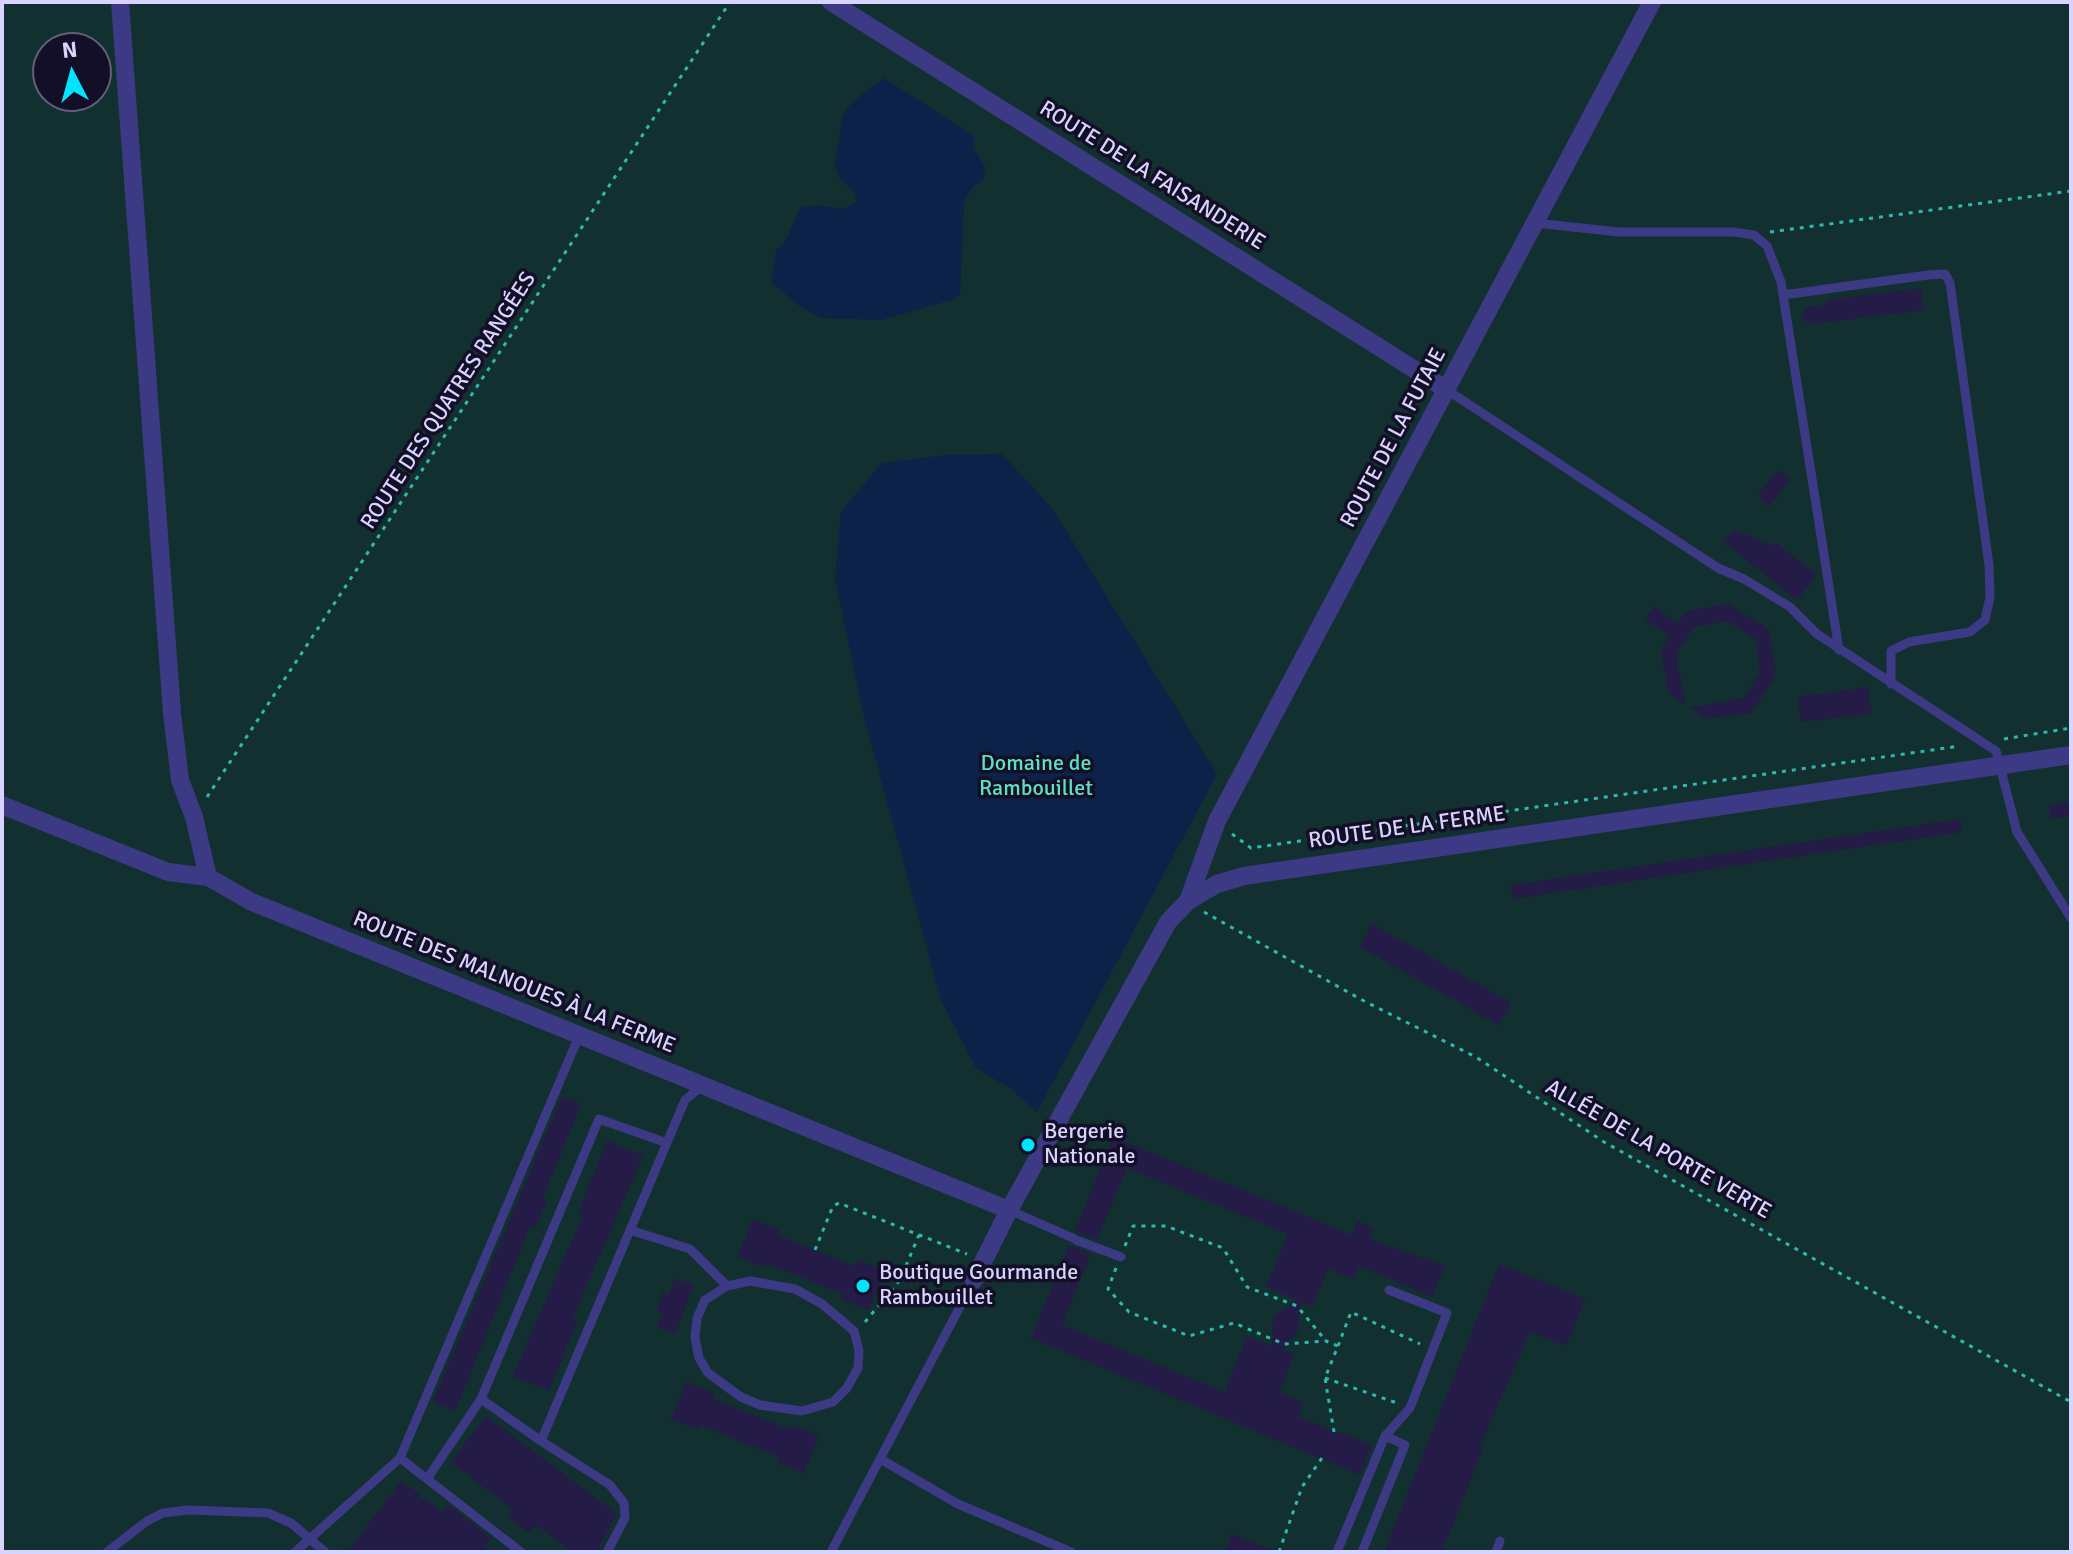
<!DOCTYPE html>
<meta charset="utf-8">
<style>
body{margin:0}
#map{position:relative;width:2073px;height:1554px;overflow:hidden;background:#130f26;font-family:Signika,sans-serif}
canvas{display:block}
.frame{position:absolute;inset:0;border:4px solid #d9d4ff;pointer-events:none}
.north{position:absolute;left:32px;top:32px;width:80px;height:80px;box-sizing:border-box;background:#130f26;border:2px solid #625e7d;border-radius:50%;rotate:354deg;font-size:22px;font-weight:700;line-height:32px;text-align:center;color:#d9d4ff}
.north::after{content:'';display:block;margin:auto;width:28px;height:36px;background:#00e5ff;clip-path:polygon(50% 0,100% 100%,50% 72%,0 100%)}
</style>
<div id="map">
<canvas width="2073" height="1554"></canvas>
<div class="frame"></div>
<div class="north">N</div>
</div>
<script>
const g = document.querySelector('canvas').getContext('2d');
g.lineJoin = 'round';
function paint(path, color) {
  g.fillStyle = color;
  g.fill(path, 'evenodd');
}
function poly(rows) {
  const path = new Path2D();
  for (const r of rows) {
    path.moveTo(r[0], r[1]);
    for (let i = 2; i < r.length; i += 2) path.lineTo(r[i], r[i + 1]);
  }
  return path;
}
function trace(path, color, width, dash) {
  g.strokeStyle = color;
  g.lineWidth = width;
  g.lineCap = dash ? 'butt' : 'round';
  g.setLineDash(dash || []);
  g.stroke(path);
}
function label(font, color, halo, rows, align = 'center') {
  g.font = font + ' Signika,sans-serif';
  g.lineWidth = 7;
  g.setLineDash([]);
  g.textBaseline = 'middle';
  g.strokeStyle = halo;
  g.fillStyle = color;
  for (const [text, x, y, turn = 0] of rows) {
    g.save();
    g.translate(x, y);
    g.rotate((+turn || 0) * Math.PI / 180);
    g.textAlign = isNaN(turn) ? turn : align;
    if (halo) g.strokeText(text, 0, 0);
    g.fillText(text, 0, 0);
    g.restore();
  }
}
paint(poly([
 [2,2,2071,2,2071,1552,2,1552],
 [48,48,96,48,96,96,48,96]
]), '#12302f');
paint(poly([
 [884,78,974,136,974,149,985,166,984,178,970,190,964,203,960,294,955,299,881,320,821,318,798,305,771,282,776,251,786,240,800,208,819,205,843,209,857,202,855,193,839,177,835,166,842,116,853,101],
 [1002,454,1052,508,1217,774,1037,1112,1011,1089,976,1068,941,1000,865,721,835,580,841,512,882,463,947,455]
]), '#0c2248');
paint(poly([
 [1921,288,1924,310,1811,324,1804,321,1803,308,1826,305,1826,300],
 [1778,470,1791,479,1769,507,1758,495],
 [1734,530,1773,546,1776,543,1817,575,1797,600,1724,542],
 [1728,604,1769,629,1776,674,1752,713,1707,719,1690,708,1744,698,1760,673,1756,640,1728,621,1694,627,1676,654,1686,705,1668,693,1661,651,1669,636,1645,619,1654,607,1678,624,1686,611],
 [1868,687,1872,714,1801,722,1798,697],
 [2071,802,2071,816,2051,819,2048,805],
 [1960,819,1962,832,1513,899,1511,885],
 [1372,924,1511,1003,1499,1025,1360,947],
 [562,1096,581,1104,543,1198,547,1200,535,1229,530,1227,455,1411,433,1402],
 [1113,1137,1352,1235,1357,1221,1374,1228,1369,1239,1445,1266,1432,1297,1359,1266,1354,1279,1328,1269,1313,1306,1301,1302,1298,1331,1283,1350,1294,1355,1279,1392,1304,1403,1298,1417,1372,1445,1360,1475,1031,1338,1069,1245,1091,1254,1062,1325,1224,1392,1247,1336,1272,1346,1273,1317,1297,1300,1266,1287,1288,1234,1127,1168,1097,1240,1075,1231],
 [607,1141,643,1156,573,1317,578,1319,549,1391,513,1376,583,1215,578,1213],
 [753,1219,779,1230,777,1235,855,1266,858,1260,885,1271,869,1310,841,1299,843,1294,766,1263,764,1267,737,1257],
 [1499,1264,1585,1299,1566,1346,1530,1332,1479,1448,1483,1449,1442,1552,1384,1552],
 [675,1278,694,1285,675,1334,657,1327,662,1313,656,1311,663,1292,669,1295],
 [686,1382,714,1393,712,1398,790,1430,792,1424,819,1436,804,1473,777,1462,779,1457,700,1425,698,1430,671,1419],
 [486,1416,617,1514,596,1552,573,1552,536,1525,530,1533,507,1517,513,1509,451,1462],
 [401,1481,420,1495,417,1503,424,1498,443,1512,448,1505,491,1538,481,1552,348,1552],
 [1232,1534,1274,1551,1274,1552,1225,1552]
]), '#241b47');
trace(poly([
 [1770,232,2071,191],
 [2004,739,2071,728],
 [207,797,730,2],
 [1232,834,1251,848,1960,746],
 [1204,912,1364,1001,1476,1057,1604,1142,2071,1402],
 [1125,1246,1133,1226,1166,1226,1223,1248,1247,1287,1297,1306,1326,1341],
 [815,1250,833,1206,839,1203,967,1254],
 [1116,1268,1108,1289,1129,1312,1189,1336,1234,1323,1284,1344,1326,1341,1338,1346,1325,1378,1334,1432],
 [865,1322,900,1280,919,1235],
 [1338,1346,1351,1312,1420,1344],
 [1325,1378,1397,1403],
 [1279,1552,1302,1487,1322,1458]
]), '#2fb8b0', 3, [4, 6]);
trace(poly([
 [1535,223,1619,232,1734,232,1754,235,1767,246,1781,282,1839,650],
 [1783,295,1928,275,1945,274,1950,283,1989,565,1990,597,1985,620,1970,632,1909,642,1891,651,1891,684],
 [1447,390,1718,568,1744,579,1790,607,1817,634,1996,751,2017,832,2071,918],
 [1009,1210,1073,1238],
 [630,1230,690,1249,727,1286],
 [1076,1240,1121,1257],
 [750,1281,795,1289,822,1304,854,1331,859,1351,858,1368,847,1388,833,1402,802,1411,760,1405,741,1397,708,1373,699,1358,695,1338,697,1318,705,1300,727,1286,750,1281],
 [481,1399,541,1441],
 [400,1458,521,1552],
 [882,1460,958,1504,1071,1552],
 [427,1479,481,1399,599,1119,667,1143],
 [107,1552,147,1521,163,1513,188,1510,268,1513,291,1523,325,1552],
 [295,1552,400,1458,579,1036],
 [607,1552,625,1518,624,1503,610,1485,541,1441,685,1100,702,1086],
 [831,1552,974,1280],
 [1337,1552,1385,1436,1410,1408,1447,1313,1389,1290],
 [1362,1552,1405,1445,1385,1436],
 [1496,1552,1500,1541]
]), '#3d3a85', 9);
trace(poly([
 [120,2,172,713,180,780,194,817,208,877],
 [831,2,1447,390],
 [2,805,168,872,208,877,252,902,1009,1210],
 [1188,901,1217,821,1652,2],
 [974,1280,1009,1210,1168,922,1188,901,1217,884,1244,876,2071,755]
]), '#3d3a85', 18);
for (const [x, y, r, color] of [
 [1028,1145,8,"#00e5ff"],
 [863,1286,8,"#00e5ff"]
]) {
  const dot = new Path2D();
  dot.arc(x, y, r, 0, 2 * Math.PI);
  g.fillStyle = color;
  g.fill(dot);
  trace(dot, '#130f26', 3);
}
label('22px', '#d9d4ff', '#130f26', [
 ["ROUTE DE LA FAISANDERIE",1152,176,32],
 ["ROUTE DES QUATRES RANGÉES",449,401,-57],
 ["ROUTE DE LA FUTAIE",1394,438,-62],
 ["ROUTE DE LA FERME",1407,828,-8],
 ["ROUTE DES MALNOUES À LA FERME",514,983,22],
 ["ALLÉE DE LA PORTE VERTE",1658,1150,30]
]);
label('22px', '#5fe0c0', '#130f26', [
 ["Domaine de",1036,764],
 ["Rambouillet",1036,789]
]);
label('22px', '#d9d4ff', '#130f26', [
 ["Bergerie",1044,1132],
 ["Nationale",1044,1157],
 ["Boutique Gourmande",879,1273],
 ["Rambouillet",879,1298]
], 'left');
</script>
